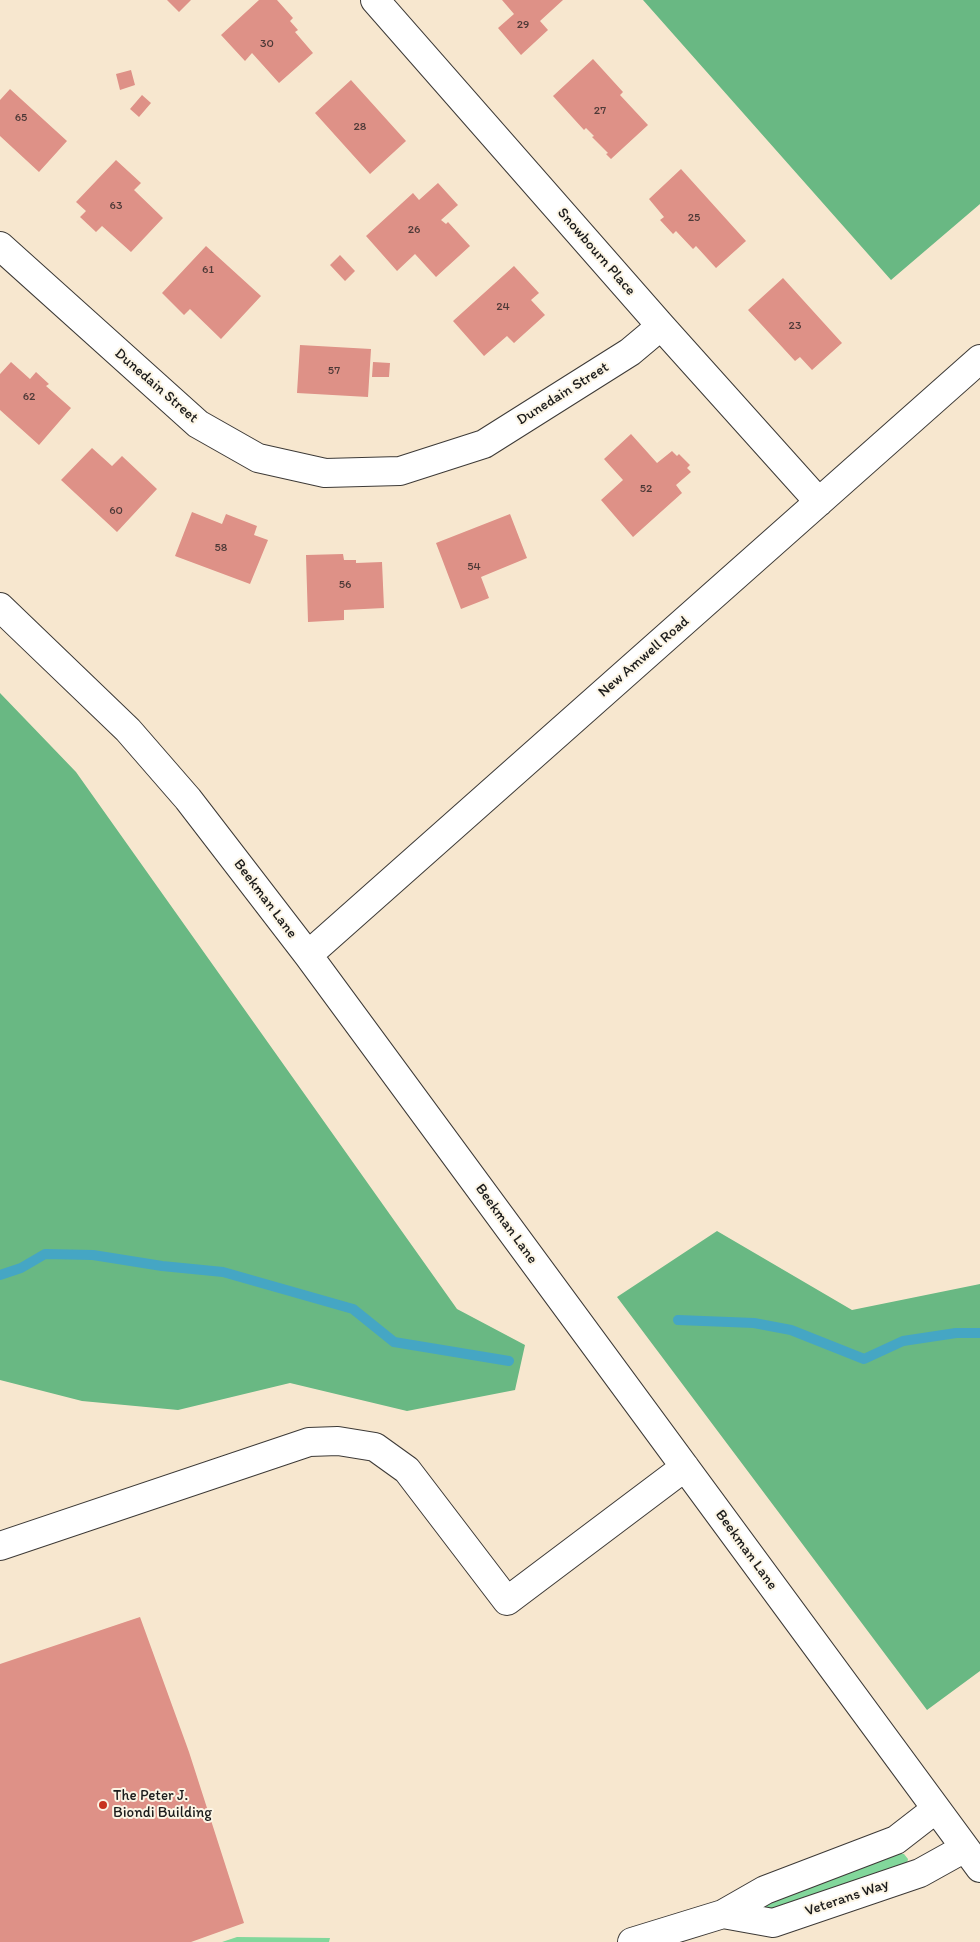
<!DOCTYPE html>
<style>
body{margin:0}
canvas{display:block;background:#f7e7cf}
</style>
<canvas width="980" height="1942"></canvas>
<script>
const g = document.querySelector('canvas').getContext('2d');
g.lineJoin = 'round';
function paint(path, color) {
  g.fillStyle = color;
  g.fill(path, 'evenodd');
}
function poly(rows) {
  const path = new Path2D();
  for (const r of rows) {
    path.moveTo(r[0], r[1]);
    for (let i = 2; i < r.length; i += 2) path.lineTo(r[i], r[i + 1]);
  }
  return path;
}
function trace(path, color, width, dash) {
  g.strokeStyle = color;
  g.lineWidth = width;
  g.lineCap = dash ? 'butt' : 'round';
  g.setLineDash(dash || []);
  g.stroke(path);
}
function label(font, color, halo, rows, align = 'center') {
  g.font = font + ' Itim,sans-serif';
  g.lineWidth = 4;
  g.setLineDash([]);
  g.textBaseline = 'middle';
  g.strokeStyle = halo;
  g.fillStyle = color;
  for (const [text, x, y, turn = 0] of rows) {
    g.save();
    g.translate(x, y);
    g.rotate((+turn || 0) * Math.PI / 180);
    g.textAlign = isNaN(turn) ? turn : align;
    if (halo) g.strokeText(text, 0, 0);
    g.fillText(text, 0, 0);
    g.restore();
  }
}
paint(poly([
 [895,1853,904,1854,908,1859,907,1864,772,1911,766,1908,765,1905],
 [237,1937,330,1938,329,1942,222,1942]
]), '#82d79b');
paint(poly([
 [643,0,980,0,980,204,891,280],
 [0,693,76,772,457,1309,525,1345,515,1390,407,1411,290,1383,178,1410,82,1401,0,1380],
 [717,1231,852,1310,980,1284,980,1671,927,1710,617,1297]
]), '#69b883');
trace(poly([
 [0,1275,21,1268,45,1254,93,1255,162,1266,223,1272,353,1309,394,1342,509,1361],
 [678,1320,754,1323,791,1330,864,1359,903,1341,956,1333,980,1333]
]), '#45a6c4', 10);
paint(poly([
 [167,0,191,0,179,12],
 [259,0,277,0,293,18,290,21,298,30,295,32,313,53,279,83,252,53,245,61,221,35],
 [502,0,563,0,540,21,548,30,521,55,498,28,514,14],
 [593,59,623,92,620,95,648,125,611,159,606,154,608,153,592,137,594,136,586,128,584,130,553,96],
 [131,70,135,85,120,90,116,74],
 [351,80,406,141,370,174,315,113],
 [10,89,67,141,39,172,0,136,0,100],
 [142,95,151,103,139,117,130,109],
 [116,160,141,183,134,190,163,218,131,252,102,226,96,232,80,217,86,211,76,202],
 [681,169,746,241,716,268,696,246,693,249,676,231,673,234,660,220,664,217,649,199],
 [438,183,458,205,441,220,446,224,448,222,470,246,436,277,415,254,397,271,366,236,413,193,419,200],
 [206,246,261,296,221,339,190,309,184,315,162,293],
 [340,255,355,271,345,281,330,265],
 [514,266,539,293,531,300,545,315,514,343,507,336,484,356,453,321],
 [783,278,842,343,812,370,800,357,795,361,748,310],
 [300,345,371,349,368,397,297,393],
 [11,362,30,379,36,372,49,384,46,386,71,408,39,445,0,410,0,374],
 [373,362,390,363,389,377,372,377],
 [631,434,657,463,672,451,677,456,679,454,690,465,687,468,691,472,676,485,682,493,633,537,601,500,623,480,604,459],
 [92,448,112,466,122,456,157,489,117,532,61,480],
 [192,512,222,524,226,514,257,526,254,535,268,540,250,584,175,556],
 [510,514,527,558,481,577,489,598,461,609,436,543],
 [343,554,344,560,356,560,356,563,382,562,384,608,344,610,344,620,308,622,306,555],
 [140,1617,189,1752,244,1923,191,1942,0,1942,0,1664]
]), '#de9187');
const minor = poly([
 [375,0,661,326,819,502],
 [0,246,198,424,258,458,325,473,400,471,484,444,630,352,661,326],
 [0,607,128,730,188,799,308,955,980,1868],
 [308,955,980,359],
 [0,1546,309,1442,338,1441,375,1447,407,1470,507,1601,685,1467],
 [723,1914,773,1923,920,1873,965,1848],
 [632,1942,723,1914,765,1890,896,1840,936,1809]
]);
trace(minor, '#3d3a37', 30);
trace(minor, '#fff', 28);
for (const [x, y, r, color] of [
 [103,1805,5,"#c8321e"]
]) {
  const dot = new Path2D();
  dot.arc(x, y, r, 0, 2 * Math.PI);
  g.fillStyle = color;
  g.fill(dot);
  trace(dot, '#fcf5e5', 2);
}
label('12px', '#4c3937', null, [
 ["29",523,25],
 ["30",267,44],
 ["27",600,111],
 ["65",21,118],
 ["28",360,127],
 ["63",116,206],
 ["25",694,218],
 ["26",414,230],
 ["61",208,270],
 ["24",503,307],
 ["23",795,326],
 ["57",334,371],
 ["62",29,397],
 ["52",646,489],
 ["60",116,511],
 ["58",221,548],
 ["54",474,567],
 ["56",345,585]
]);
label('15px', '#1c1c1c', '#fcf5e5', [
 ["Snowbourn Place",596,252,49],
 ["Dunedain Street",156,386,41],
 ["Dunedain Street",563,394,-32],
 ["New Amwell Road",644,657,-41],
 ["Beekman Lane",265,899,53],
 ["Beekman Lane",506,1224,54],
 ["Beekman Lane",746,1550,54],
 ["Veterans Way",847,1898,-19]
]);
label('15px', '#1c1c1c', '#fcf5e5', [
 ["The Peter J.",113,1796],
 ["Biondi Building",113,1813]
], 'left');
</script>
